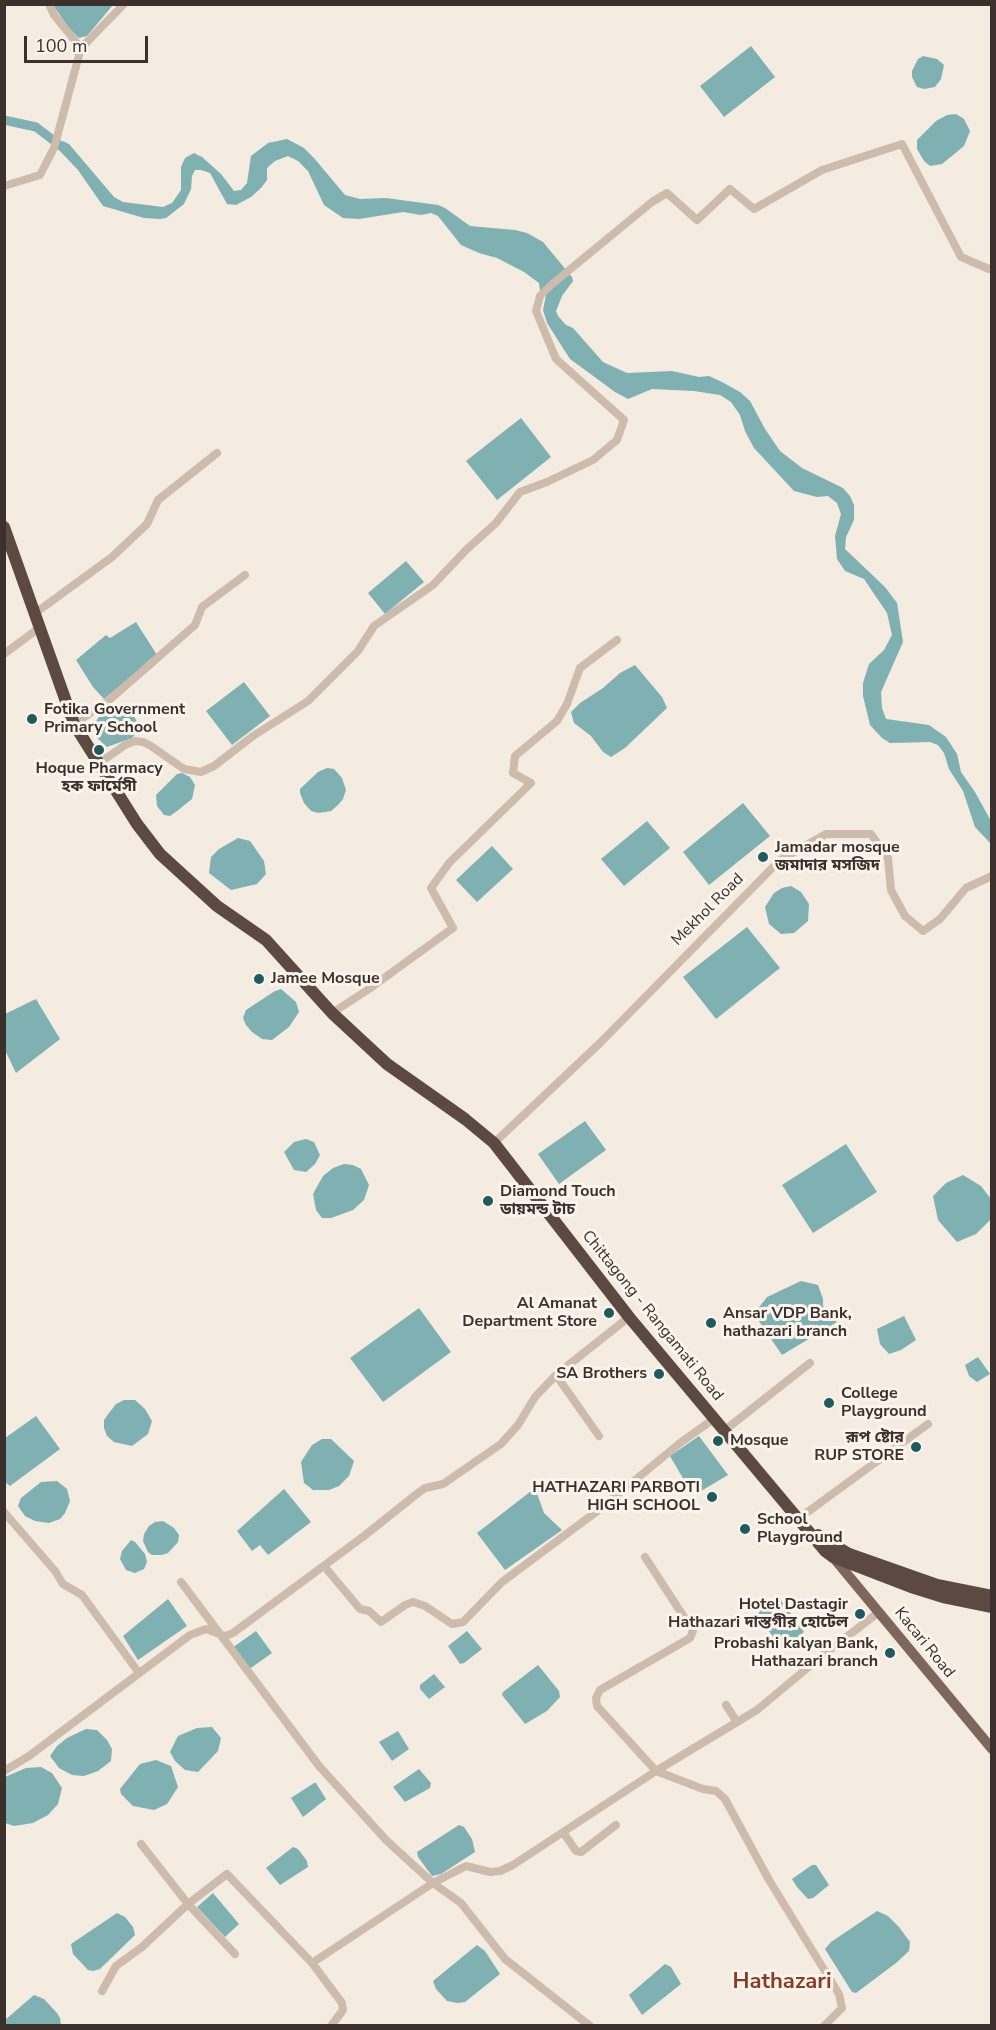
<!DOCTYPE html>
<meta charset="utf-8">
<style>
body{margin:0}
#map{position:relative;width:996px;height:2030px;overflow:hidden;background:#f4ebe1;font-family:"Nunito Sans",sans-serif}
canvas{display:block}
.frame{position:absolute;inset:0;border:6px solid #3b302b;pointer-events:none}
.scale{position:absolute;left:24px;top:36px;width:124px;height:27px;box-sizing:border-box;border:3px solid #3b302b;border-top:0;padding-left:8px;font-size:18px;line-height:21px;white-space:nowrap;color:#3b302b;-webkit-text-stroke:4px #fbf5ee;paint-order:stroke}
</style>
<div id="map">
<canvas width="996" height="2030"></canvas>
<div class="frame"></div>
<div class="scale">100 m</div>
</div>
<script>
const g = document.querySelector('canvas').getContext('2d');
g.lineJoin = 'round';
function paint(path, color) {
  g.fillStyle = color;
  g.fill(path, 'evenodd');
}
function poly(rows) {
  const path = new Path2D();
  for (const r of rows) {
    path.moveTo(r[0], r[1]);
    for (let i = 2; i < r.length; i += 2) path.lineTo(r[i], r[i + 1]);
  }
  return path;
}
function trace(path, color, width, dash) {
  g.strokeStyle = color;
  g.lineWidth = width;
  g.lineCap = dash ? 'butt' : 'round';
  g.setLineDash(dash || []);
  g.stroke(path);
}
function label(font, color, halo, rows, align = 'center') {
  g.font = font + ' "Nunito Sans","Noto Sans Bengali",sans-serif';
  g.lineWidth = 6;
  g.setLineDash([]);
  g.textBaseline = 'middle';
  g.strokeStyle = halo;
  g.fillStyle = color;
  for (const [text, x, y, turn = 0] of rows) {
    g.save();
    g.translate(x, y);
    g.rotate((+turn || 0) * Math.PI / 180);
    g.textAlign = isNaN(turn) ? turn : align;
    if (halo) g.strokeText(text, 0, 0);
    g.fillText(text, 0, 0);
    g.restore();
  }
}
paint(poly([
 [53,5,113,5,87,36,79,38,68,27],
 [751,46,775,77,724,117,700,86],
 [923,56,937,59,944,65,941,79,935,87,924,89,917,87,912,77,912,71,918,59],
 [956,114,964,119,970,131,964,146,942,164,930,166,924,161,917,149,917,140,936,121,947,115],
 [287,139,304,148,314,158,345,195,360,199,386,198,438,205,445,208,470,226,515,230,527,233,543,242,572,277,573,281,562,296,556,311,558,316,566,325,573,328,603,362,627,373,672,371,699,377,709,376,722,382,740,392,750,401,765,429,780,451,802,468,843,488,850,496,854,505,854,520,846,537,845,549,885,587,897,603,903,642,881,692,882,708,886,719,929,725,946,737,957,754,961,772,975,792,991,821,991,844,975,827,963,791,949,769,944,753,938,745,930,742,890,743,882,738,870,725,863,696,863,683,869,664,884,650,892,635,887,613,864,579,845,571,837,559,835,536,841,514,837,503,828,496,817,497,794,491,754,448,745,431,740,415,731,402,720,395,694,391,652,389,628,399,615,392,570,359,547,323,543,310,546,295,540,291,539,283,524,272,497,258,479,253,461,245,438,216,431,213,421,215,403,212,359,219,343,218,324,205,308,171,298,161,288,156,275,161,267,168,267,180,261,188,251,197,236,205,227,204,210,173,201,170,195,170,192,176,191,189,184,204,166,218,160,219,144,218,103,206,78,170,59,150,63,141,69,144,114,197,123,202,163,207,172,203,181,190,181,167,185,158,194,153,202,157,221,174,234,191,241,190,247,183,251,156,268,143],
 [521,418,551,457,497,500,466,461],
 [406,561,424,582,385,614,368,593],
 [136,622,157,655,104,699,93,687,76,660,106,635,110,638],
 [635,665,662,697,667,708,625,748,611,757,603,752,591,736,574,723,571,712,580,703,603,688,620,673],
 [244,682,270,716,232,745,206,711],
 [120,704,131,711,140,727,139,730,132,738,107,747,95,736,92,727,103,711],
 [327,768,334,769,342,778,346,790,343,799,338,805,331,811,319,813,311,811,304,803,300,793,300,789,318,772],
 [182,773,190,777,195,785,192,799,177,811,170,816,164,815,157,806,156,795,177,774],
 [743,803,770,836,709,885,683,852],
 [647,821,670,848,624,886,601,859],
 [238,838,250,841,264,861,266,874,257,884,231,890,209,873,211,857,219,849],
 [492,846,513,869,477,902,456,880],
 [791,886,801,892,809,904,808,921,794,933,781,934,769,924,765,907,774,893,782,888],
 [747,927,780,968,716,1019,683,977],
 [281,989,296,1002,299,1012,289,1027,272,1040,262,1039,252,1032,246,1025,243,1018,246,1010,275,991],
 [36,999,60,1039,16,1073,5,1050,5,1014],
 [585,1121,606,1150,559,1184,538,1154],
 [306,1139,314,1142,320,1155,315,1164,306,1172,294,1170,284,1152,294,1142],
 [846,1144,877,1192,813,1233,782,1185],
 [344,1164,353,1165,361,1169,369,1185,364,1200,353,1210,331,1218,322,1218,316,1210,313,1194,323,1176,333,1168],
 [963,1175,981,1186,991,1199,991,1219,976,1234,957,1242,938,1220,933,1196,946,1183],
 [801,1281,818,1285,823,1299,823,1306,837,1322,782,1355,754,1314,767,1297],
 [419,1308,451,1352,383,1402,350,1358],
 [904,1316,916,1340,901,1350,889,1354,880,1344,877,1329],
 [978,1357,990,1374,977,1382,969,1376,965,1365],
 [124,1400,135,1400,145,1409,152,1421,148,1434,132,1446,114,1442,107,1436,104,1428,104,1420,109,1413,116,1404],
 [36,1416,60,1449,10,1486,5,1482,5,1438],
 [699,1436,728,1475,696,1494,691,1492,670,1456],
 [322,1439,331,1439,354,1461,349,1476,339,1486,329,1490,313,1490,304,1483,301,1462,312,1445],
 [57,1481,67,1489,70,1501,65,1513,60,1519,49,1523,35,1521,25,1516,18,1506,21,1498,41,1482],
 [535,1488,544,1513,562,1530,505,1570,477,1533],
 [284,1489,311,1522,268,1555,260,1545,252,1551,237,1531],
 [163,1521,174,1528,179,1535,178,1542,168,1553,161,1555,152,1555,148,1552,143,1541,144,1534,149,1526,155,1522],
 [131,1540,135,1542,145,1554,147,1562,144,1569,135,1573,126,1570,120,1559,122,1551],
 [168,1599,187,1626,138,1660,123,1636],
 [780,1599,804,1632,782,1649,757,1615,761,1610],
 [256,1631,272,1653,248,1670,232,1648],
 [467,1631,482,1649,464,1663,460,1664,448,1646],
 [538,1665,559,1691,560,1697,547,1711,525,1724,502,1695,503,1692],
 [434,1674,445,1687,429,1699,420,1689,420,1685],
 [212,1727,221,1738,218,1751,198,1772,185,1770,175,1761,170,1752,178,1736,197,1728],
 [86,1729,97,1730,107,1740,112,1749,111,1761,98,1771,84,1776,72,1775,59,1768,50,1756,57,1746,67,1738],
 [398,1731,409,1749,392,1761,379,1742],
 [156,1760,171,1766,178,1787,167,1804,154,1810,133,1806,121,1794,120,1789,140,1764],
 [41,1767,52,1773,62,1788,58,1804,48,1815,33,1823,14,1826,5,1823,5,1777,26,1768],
 [419,1769,431,1783,430,1788,405,1802,393,1787],
 [314,1783,316,1783,326,1799,303,1817,291,1798],
 [459,1825,464,1827,472,1839,475,1852,441,1874,432,1876,418,1857,417,1852],
 [293,1847,298,1849,307,1861,308,1867,280,1885,266,1868],
 [812,1865,816,1865,829,1885,813,1898,808,1899,797,1887,792,1879],
 [213,1893,239,1924,225,1937,197,1907],
 [877,1911,888,1916,899,1927,910,1942,909,1951,896,1963,856,1993,852,1992,825,1949,831,1942],
 [117,1913,125,1917,133,1927,135,1935,100,1969,93,1971,88,1970,73,1954,71,1944],
 [477,1945,485,1951,500,1974,465,2002,458,2003,447,2001,436,1989,433,1981],
 [665,1964,671,1967,681,1984,642,2015,629,1995],
 [34,1995,44,1999,57,2013,60,2018,61,2025,5,2025,5,2020]
]), '#7fb0b2');
trace(poly([
 [4,120,36,127,70,153]
]), '#7fb0b2', 9);
trace(poly([
 [81,48,124,4],
 [4,186,40,175,54,148,81,48,54,15,49,4],
 [34,614,112,557,147,524,158,500,217,453],
 [4,654,39,628],
 [74,724,107,702,195,625,202,607,245,575],
 [98,764,125,745,135,741,143,742,151,746,184,769,201,772,214,766,253,736,308,701,358,651,374,626,433,585,466,550,496,523,520,492,547,482,593,460,617,440,624,420,556,359,536,311,540,296,551,285,652,202,667,193,697,220,730,189,754,209,822,170,902,144,961,257,989,269,992,268],
 [332,1013,369,989,453,928,431,888,449,863,531,783,513,773,515,756,557,721,567,704,580,668,617,640],
 [494,1143,600,1043,780,860,826,834,871,834,888,858,891,890,905,916,923,931,940,919,966,888,992,876],
 [556,1375,599,1436],
 [725,1430,810,1363],
 [4,1512,55,1571,63,1584,82,1595,139,1673],
 [798,1519,928,1424],
 [645,1557,693,1631,690,1638,600,1690,596,1698,597,1706,656,1771,703,1789,716,1791,725,1799,769,1880,839,1994,842,2008,824,2026],
 [324,1566,360,1609,369,1611,381,1622,405,1605,413,1602,425,1606,452,1624,463,1622,502,1582,600,1509,680,1443,715,1418],
 [181,1582,319,1766,386,1840,433,1883,461,1903,505,1959,590,2026],
 [726,1705,737,1722],
 [4,1771,29,1756,190,1635,206,1629,225,1636,233,1633,364,1536,418,1493,425,1488,443,1484,501,1444,518,1425,535,1397,556,1375,629,1317],
 [563,1832,576,1851,581,1852,616,1825],
 [141,1844,188,1904,235,1954],
 [312,1963,342,2003,343,2010,331,2026],
 [102,1991,116,1966,142,1947,188,1904,227,1874,312,1963,433,1883,466,1866,490,1872,500,1871,513,1865,656,1771,757,1710,823,1655,879,1612]
]), '#cdbbac', 8);
trace(poly([
 [833,1557,992,1749]
]), '#7d675c', 10);
trace(poly([
 [4,527,74,724,137,824,160,854,217,906,266,940,332,1013,387,1064,465,1119,494,1143,629,1317,825,1551,833,1557,911,1587,943,1597,992,1607],
 [818,1535,849,1554,937,1585,992,1596]
]), '#5c4a42', 12);
for (const [x, y, r, color] of [
 [32,719,6,"#1f5a5e"],
 [99,750,6,"#1f5a5e"],
 [763,857,6,"#1f5a5e"],
 [259,979,6,"#1f5a5e"],
 [488,1201,6,"#1f5a5e"],
 [609,1313,6,"#1f5a5e"],
 [711,1323,6,"#1f5a5e"],
 [659,1374,6,"#1f5a5e"],
 [829,1403,6,"#1f5a5e"],
 [718,1441,6,"#1f5a5e"],
 [916,1447,6,"#1f5a5e"],
 [712,1497,6,"#1f5a5e"],
 [745,1529,6,"#1f5a5e"],
 [860,1614,6,"#1f5a5e"],
 [890,1653,6,"#1f5a5e"]
]) {
  const dot = new Path2D();
  dot.arc(x, y, r, 0, 2 * Math.PI);
  g.fillStyle = color;
  g.fill(dot);
  trace(dot, '#fbf5ee', 2);
}
label('bold 16px', '#3b302b', '#fbf5ee', [
 ["Fotika Government",44,710],
 ["Primary School",44,728],
 ["Hoque Pharmacy",99,769,"center"],
 ["হক ফার্মেসী",99,787,"center"],
 ["Jamadar mosque",775,848],
 ["জমাদার মসজিদ",775,866],
 ["Jamee Mosque",271,979],
 ["Diamond Touch",500,1192],
 ["ডায়মন্ড টাচ",500,1210],
 ["Al Amanat",597,1304,"right"],
 ["Department Store",597,1322,"right"],
 ["Ansar VDP Bank,",723,1314],
 ["hathazari branch",723,1332],
 ["SA Brothers",647,1374,"right"],
 ["College",841,1394],
 ["Playground",841,1412],
 ["রূপ ষ্টোর",904,1438,"right"],
 ["RUP STORE",904,1456,"right"],
 ["Mosque",730,1441],
 ["HATHAZARI PARBOTI",700,1488,"right"],
 ["HIGH SCHOOL",700,1506,"right"],
 ["School",757,1520],
 ["Playground",757,1538],
 ["Hotel Dastagir",848,1605,"right"],
 ["Hathazari দাস্তগীর হোটেল",848,1623,"right"],
 ["Probashi kalyan Bank,",878,1644,"right"],
 ["Hathazari branch",878,1662,"right"]
], 'left');
label('16px', '#3b302b', '#fbf5ee', [
 ["Mekhol Road",708,910,-45],
 ["Chittagong - Rangamati Road",652,1316,51],
 ["Kacari Road",924,1643,51]
]);
label('bold 22px', '#8c3b22', '#fbf5ee', [
 ["Hathazari",782,1983]
]);
</script>
